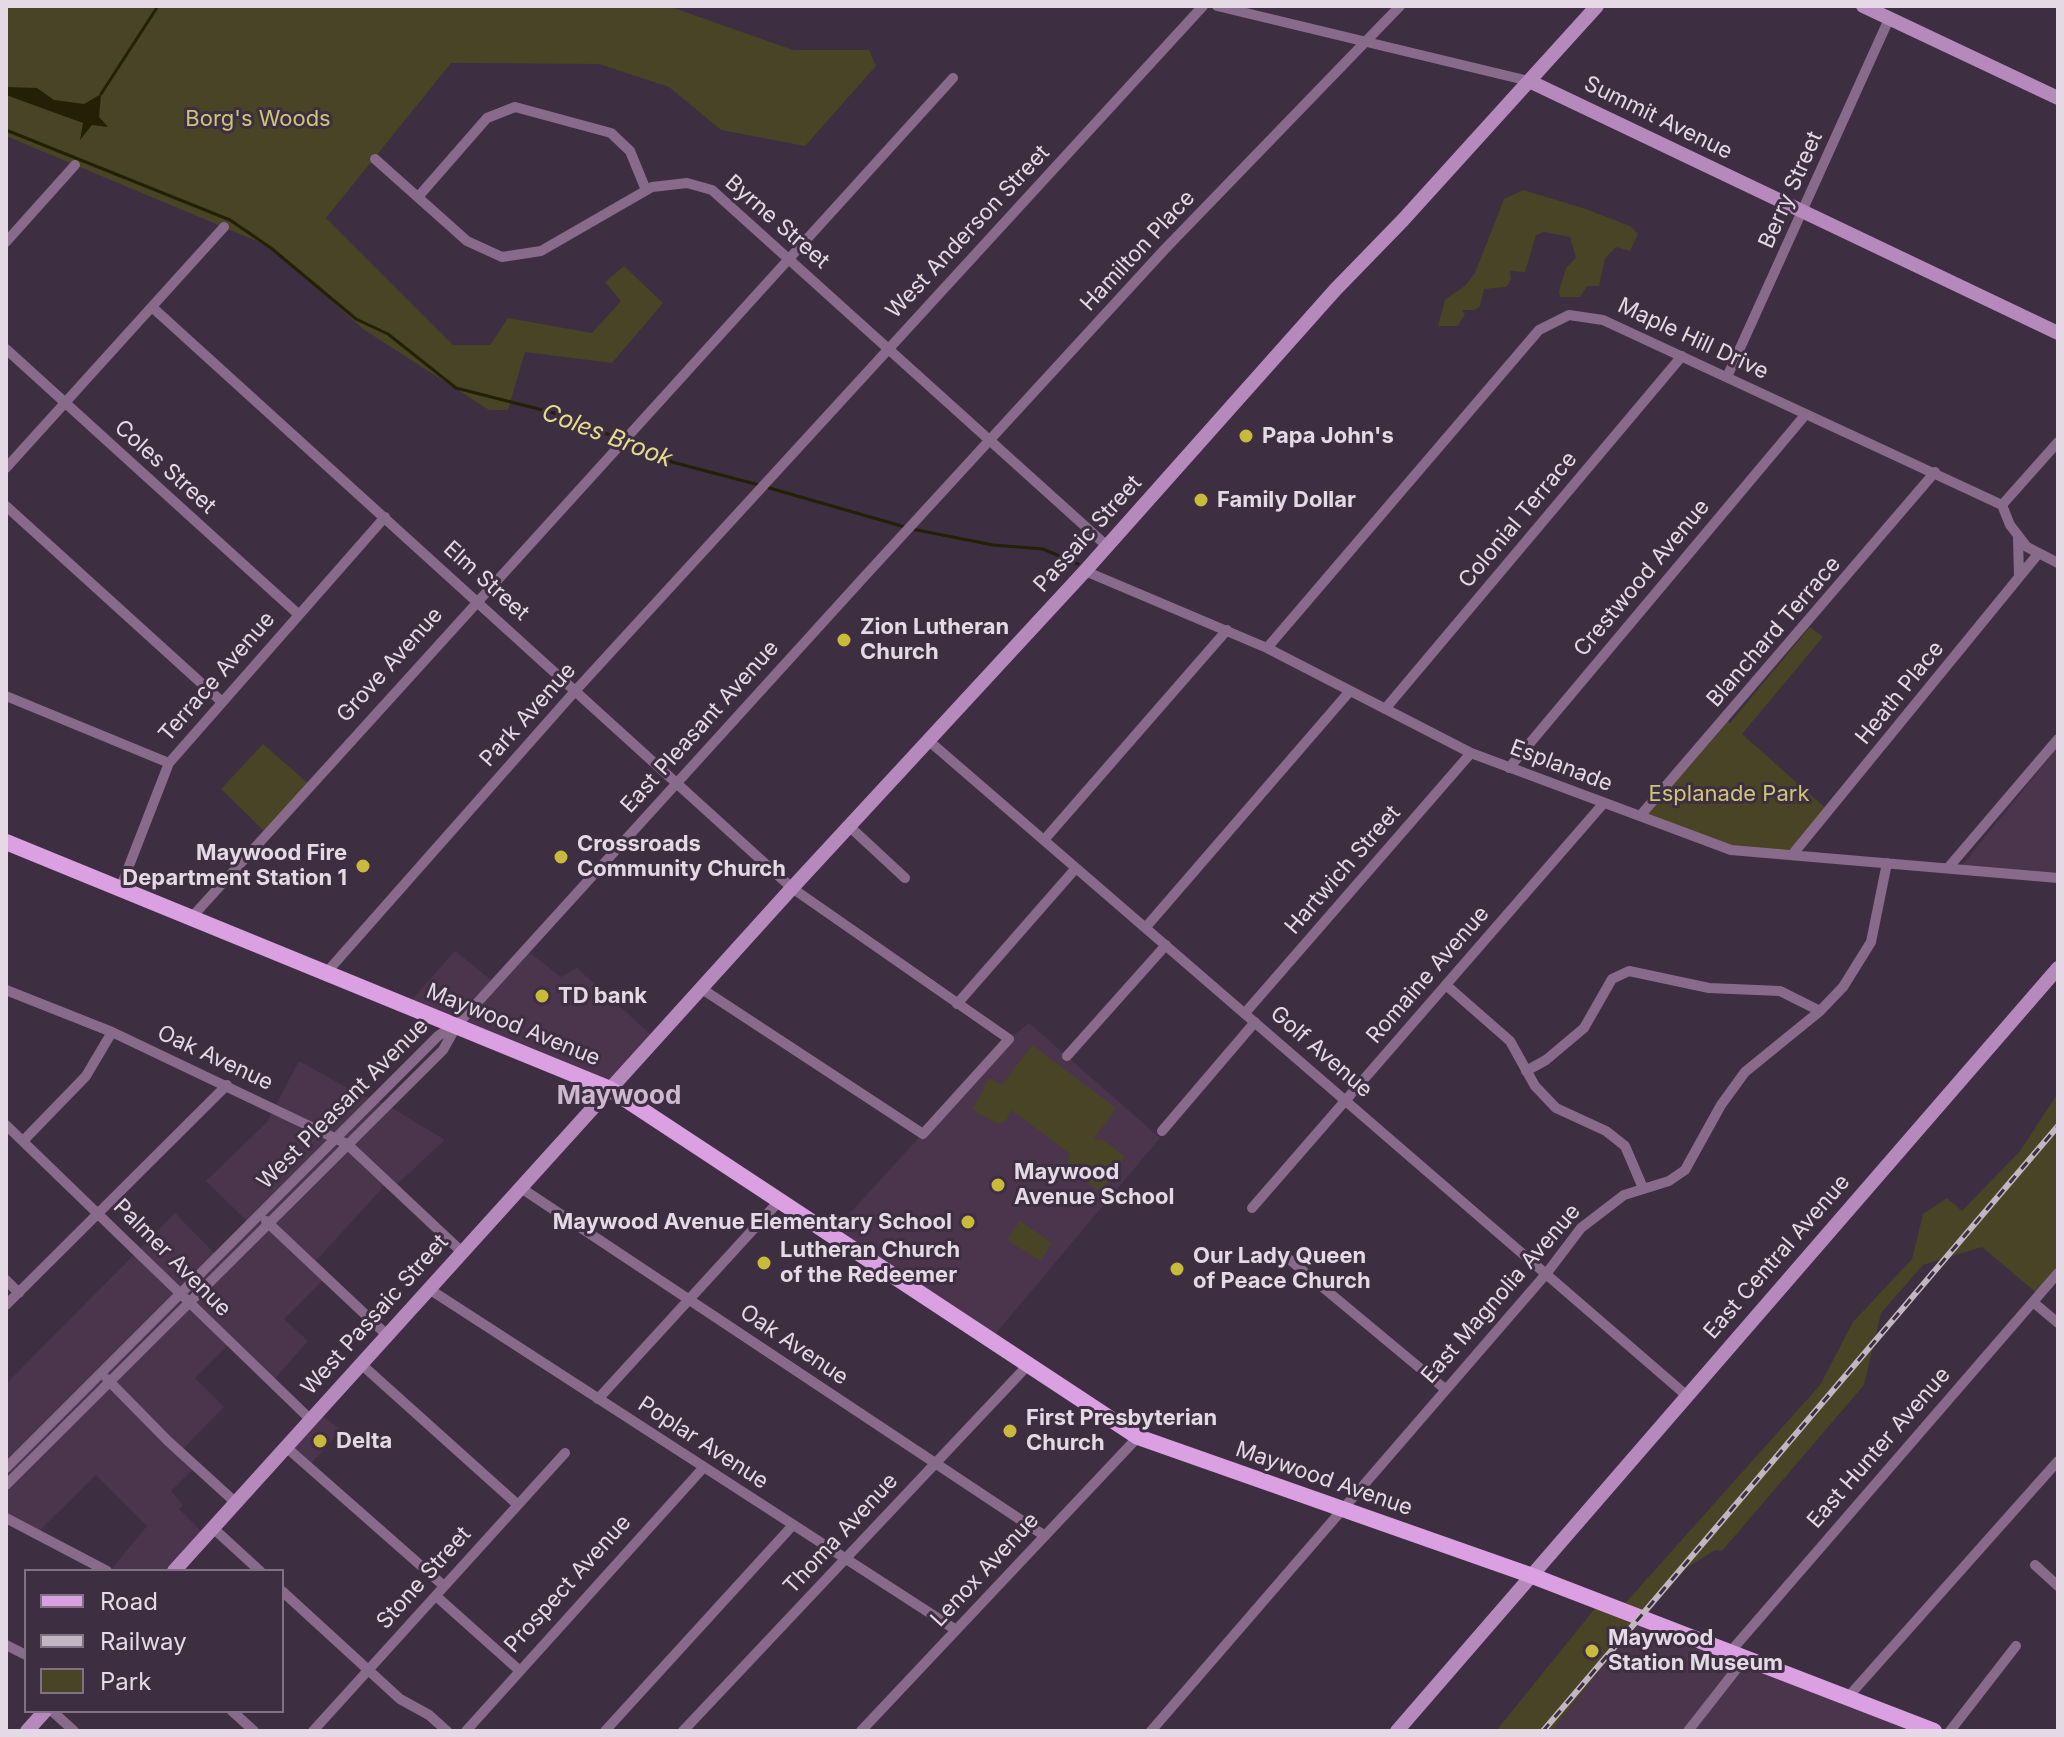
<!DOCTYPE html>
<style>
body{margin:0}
#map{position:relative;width:2064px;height:1737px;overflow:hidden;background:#3e2e41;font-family:Inter,sans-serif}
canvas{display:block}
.frame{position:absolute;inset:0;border:8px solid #e4d9e5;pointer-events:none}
.legend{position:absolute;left:24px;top:1569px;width:260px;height:144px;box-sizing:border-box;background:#3e2e41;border:2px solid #807283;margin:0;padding:10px 14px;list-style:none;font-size:24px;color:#e4d9e5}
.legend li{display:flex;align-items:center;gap:16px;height:40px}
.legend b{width:40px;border:2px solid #807283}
</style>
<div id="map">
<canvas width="2064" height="1737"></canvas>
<div class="frame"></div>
<ul class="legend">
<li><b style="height:10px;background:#daa0e1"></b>Road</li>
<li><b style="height:10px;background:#c2b6c3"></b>Railway</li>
<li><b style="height:22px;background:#484425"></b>Park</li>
</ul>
</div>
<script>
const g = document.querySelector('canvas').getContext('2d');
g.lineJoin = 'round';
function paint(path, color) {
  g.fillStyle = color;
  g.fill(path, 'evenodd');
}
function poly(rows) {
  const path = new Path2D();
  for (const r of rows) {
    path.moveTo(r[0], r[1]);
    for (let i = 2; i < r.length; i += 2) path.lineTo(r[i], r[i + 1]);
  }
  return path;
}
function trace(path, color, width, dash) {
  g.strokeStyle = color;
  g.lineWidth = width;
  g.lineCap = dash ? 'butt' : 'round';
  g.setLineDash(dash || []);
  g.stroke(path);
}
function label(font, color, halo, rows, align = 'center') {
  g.font = font + ' Inter,sans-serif';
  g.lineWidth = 6;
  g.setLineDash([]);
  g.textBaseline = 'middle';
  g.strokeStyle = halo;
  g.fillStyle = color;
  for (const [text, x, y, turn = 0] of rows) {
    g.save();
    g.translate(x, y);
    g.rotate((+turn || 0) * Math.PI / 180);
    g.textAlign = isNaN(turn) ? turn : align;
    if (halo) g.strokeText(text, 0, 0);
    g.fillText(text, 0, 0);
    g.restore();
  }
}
paint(poly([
 [2058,747,2058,878,1959,869],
 [525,949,561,977,577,968,656,1039,610,1089,407,1005,455,951,495,983],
 [1029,1023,1160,1138,991,1339,832,1233,1009,1039],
 [299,1061,358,1094,387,1105,445,1140,393,1188,387,1183,313,1264,326,1277,284,1319,308,1341,271,1383,230,1343,195,1378,224,1407,180,1452,196,1466,171,1491,183,1505,179,1509,206,1536,174,1571,110,1571,147,1526,96,1475,36,1534,6,1518,6,1384,175,1213,217,1256,249,1223,206,1181,267,1122],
 [317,1412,341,1430,308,1467,286,1447],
 [1638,1621,1932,1731,1552,1731]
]), '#4a354d');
paint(poly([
 [6,6,668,6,793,50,869,50,876,66,805,146,721,130,669,87,599,64,451,63,326,218,453,345,490,345,508,318,592,333,621,301,605,282,624,266,663,303,612,363,525,352,508,410,489,410,363,329,273,248,6,136],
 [1523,190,1583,208,1630,226,1638,234,1630,251,1616,247,1605,258,1599,286,1587,286,1580,297,1560,297,1559,291,1566,268,1576,258,1570,237,1544,232,1536,235,1525,272,1510,271,1511,280,1506,287,1484,289,1480,306,1475,310,1462,310,1465,314,1458,326,1438,326,1445,300,1466,285,1475,273,1504,199],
 [1810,627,1823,637,1742,734,1829,811,1792,855,1731,850,1640,816,1725,719,1730,723],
 [263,744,309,784,265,832,221,789],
 [1032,1045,1116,1108,1094,1139,1103,1140,1125,1156,1101,1192,1067,1169,1069,1153,1011,1110,1006,1121,998,1124,972,1110,989,1078,1002,1085],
 [2058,1093,2058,1273,2039,1295,1982,1247,1923,1265,1881,1313,1864,1385,1722,1551,1715,1550,1669,1579,1638,1616,1620,1609,1820,1385,1853,1322,1912,1259,1923,1214,1947,1198,1962,1211,2020,1151],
 [1020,1221,1052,1243,1040,1261,1007,1240],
 [1597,1606,1638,1621,1552,1731,1496,1731]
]), '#484425');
paint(poly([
 [6,87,37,88,54,100,84,104,101,94,99,117,108,127,92,125,80,140,83,123,6,95]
]), '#232006');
trace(poly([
 [101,94,158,6],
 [6,130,230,220,271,248,356,319,388,334,456,388,566,416,672,462,759,485],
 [766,487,905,527],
 [912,529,993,545,1043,549,1078,564]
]), '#232006', 3);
trace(poly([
 [1217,6,1529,81],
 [375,159,467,241,502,257,541,251,652,187,687,183,712,190,1107,546],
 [418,197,487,118,515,107,611,133,630,151,646,190],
 [6,242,75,165],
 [152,307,792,888,1009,1039,923,1134,702,989],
 [6,349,298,614],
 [1727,377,1889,19],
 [6,468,224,227],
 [2002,505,2058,442],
 [6,506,221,701],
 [2018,539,2019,575],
 [1085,571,1267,648,1471,753,1731,850,2058,878],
 [1267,648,1539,330,1569,315,1603,320,2002,505,2010,525,2027,547,2058,563],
 [6,696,169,763],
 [1385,709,1682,356],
 [929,741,1686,1395],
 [1509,768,1806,414],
 [1640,816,1935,472],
 [850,827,905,878],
 [1044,840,1227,630],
 [1792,855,2038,554],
 [1948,868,2058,739],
 [120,889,169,763,385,517],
 [191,918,953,78],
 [1146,927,1350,691],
 [326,973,576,690,1203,6],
 [1446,985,1510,1041,1535,1086,1556,1108,1606,1131,1625,1146,1643,1188],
 [6,990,112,1032,347,1144,462,1252],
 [957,1004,1076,868],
 [1245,1013,1471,753],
 [1067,1056,1166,945],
 [1526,1071,1546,1060,1584,1028,1612,979,1629,971,1709,988,1780,991,1820,1011],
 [6,1125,311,1420],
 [1162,1131,1255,1022],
 [23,1141,86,1076,112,1032],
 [521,1188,1045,1536],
 [1252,1208,1603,804],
 [266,1221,387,1335],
 [1284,1255,1445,1389],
 [6,1280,19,1293],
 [429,1289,956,1630],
 [2033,1302,2058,1323],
 [6,1305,227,1085],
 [361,1364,518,1505],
 [107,1379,168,1441,235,1502],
 [598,1399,781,1199],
 [286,1447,444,1586],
 [6,1468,438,1036,455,1025],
 [6,1485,443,1050,457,1025,864,577,1165,249,1400,6],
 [6,1518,107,1571],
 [213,1528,260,1571],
 [2035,1565,2058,1586],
 [282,1591,400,1699,429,1715,447,1731],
 [436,1596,520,1671],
 [6,1645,26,1655],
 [1731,1651,2058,1273],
 [1848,1697,2058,1461],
 [52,1711,74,1731],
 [232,1711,254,1731],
 [313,1731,565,1453],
 [466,1731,704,1467],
 [605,1731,793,1525],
 [683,1731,1029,1364],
 [861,1731,1138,1437],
 [1151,1731,1546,1274,1581,1228,1624,1195,1669,1181,1685,1170,1721,1105,1745,1072,1820,1011,1843,987,1871,942,1887,863],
 [1688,1731,1746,1657],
 [1950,1731,2016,1646]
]), '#886b8b', 10);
trace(poly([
 [1863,6,2058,98],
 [1529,81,2058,333],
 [174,1571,792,888,1085,571,1335,290,1403,220,1597,6],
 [27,1731,45,1711],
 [1397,1731,2058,968]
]), '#b689bc', 14);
trace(poly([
 [6,842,610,1089,1138,1437,1530,1575,1934,1731]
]), '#daa0e1', 16);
const rail = poly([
 [1543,1731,2058,1126]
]);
trace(rail, '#c2b6c3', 6);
trace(rail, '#3e2e41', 3, [9]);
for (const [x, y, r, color] of [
 [1246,436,8,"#c8bb3b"],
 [1201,500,8,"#c8bb3b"],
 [844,640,8,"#c8bb3b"],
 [561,857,8,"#c8bb3b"],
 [363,866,8,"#c8bb3b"],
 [542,996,8,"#c8bb3b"],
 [998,1185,8,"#c8bb3b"],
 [968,1222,8,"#c8bb3b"],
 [764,1263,8,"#c8bb3b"],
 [1177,1269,8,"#c8bb3b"],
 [1010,1431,8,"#c8bb3b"],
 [320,1441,8,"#c8bb3b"],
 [1592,1651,8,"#c8bb3b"]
]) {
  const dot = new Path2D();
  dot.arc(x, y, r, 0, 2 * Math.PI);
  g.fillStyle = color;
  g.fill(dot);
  trace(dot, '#3e2e41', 3);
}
label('22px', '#e4d9e5', '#3e2e41', [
 ["Summit Avenue",1658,118,26],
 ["Berry Street",1791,190,-66],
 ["Byrne Street",777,222,41],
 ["West Anderson Street",968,232,-47],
 ["Hamilton Place",1138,251,-47],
 ["Maple Hill Drive",1693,339,25],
 ["Coles Street",165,467,42],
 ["Colonial Terrace",1518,520,-50],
 ["Passaic Street",1088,534,-48],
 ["Crestwood Avenue",1642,578,-50],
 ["Elm Street",486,581,42],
 ["Blanchard Terrace",1774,632,-49],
 ["Grove Avenue",390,665,-48],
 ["Terrace Avenue",217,677,-49],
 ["Heath Place",1900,693,-51],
 ["Park Avenue",528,715,-48],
 ["East Pleasant Avenue",700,727,-48],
 ["Esplanade",1561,766,21],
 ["Hartwich Street",1343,870,-49],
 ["Romaine Avenue",1428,975,-49],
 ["Maywood Avenue",513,1025,22],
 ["Golf Avenue",1321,1052,41],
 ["Oak Avenue",215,1058,25],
 ["West Pleasant Avenue",343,1104,-45],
 ["East Central Avenue",1777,1257,-49],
 ["Palmer Avenue",172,1258,45],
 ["East Magnolia Avenue",1501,1294,-49],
 ["West Passaic Street",375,1315,-48],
 ["Oak Avenue",794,1345,34],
 ["Poplar Avenue",703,1443,33],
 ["East Hunter Avenue",1879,1448,-49],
 ["Maywood Avenue",1324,1479,19],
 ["Thoma Avenue",841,1534,-47],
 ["Lenox Avenue",985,1570,-47],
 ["Stone Street",424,1578,-48],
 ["Prospect Avenue",568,1584,-48]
]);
label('22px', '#cdc577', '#3e2e41', [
 ["Borg's Woods",258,119],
 ["Esplanade Park",1729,794]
]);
label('bold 22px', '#e4d9e5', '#3e2e41', [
 ["Papa John's",1262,436],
 ["Family Dollar",1217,500],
 ["Zion Lutheran",860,627],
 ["Church",860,652],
 ["Crossroads",577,844],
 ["Community Church",577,869],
 ["Maywood Fire",347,853,"right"],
 ["Department Station 1",347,878,"right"],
 ["TD bank",558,996],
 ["Maywood",1014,1172],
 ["Avenue School",1014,1197],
 ["Maywood Avenue Elementary School",952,1222,"right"],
 ["Lutheran Church",780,1250],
 ["of the Redeemer",780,1275],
 ["Our Lady Queen",1193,1256],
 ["of Peace Church",1193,1281],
 ["First Presbyterian",1026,1418],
 ["Church",1026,1443],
 ["Delta",336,1441],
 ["Maywood",1608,1638],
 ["Station Museum",1608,1663]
], 'left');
label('italic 24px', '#e4dc8d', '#3e2e41', [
 ["Coles Brook",607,436,21]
]);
label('bold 26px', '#cdb8cf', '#3e2e41', [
 ["Maywood",619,1096]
]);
</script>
